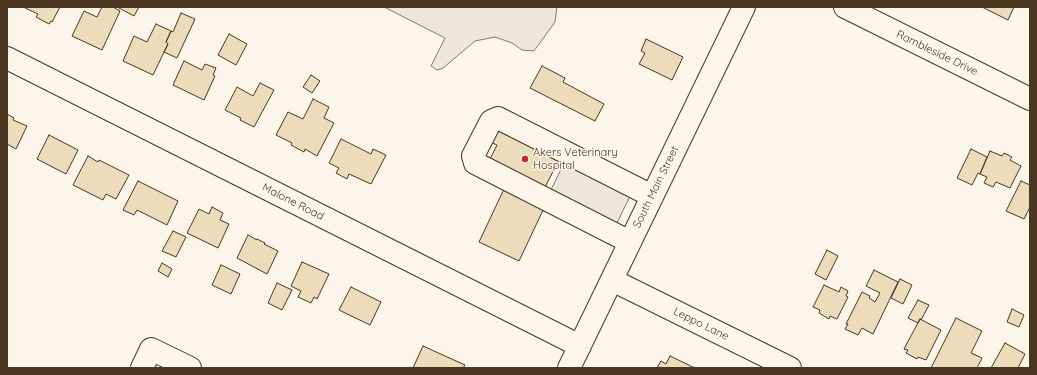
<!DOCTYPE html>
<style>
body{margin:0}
#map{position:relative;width:1037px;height:375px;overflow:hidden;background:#fbf6e9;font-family:Quicksand,sans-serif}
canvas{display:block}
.frame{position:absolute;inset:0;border:8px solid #4a3520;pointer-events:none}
</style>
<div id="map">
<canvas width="1037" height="375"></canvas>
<div class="frame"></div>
</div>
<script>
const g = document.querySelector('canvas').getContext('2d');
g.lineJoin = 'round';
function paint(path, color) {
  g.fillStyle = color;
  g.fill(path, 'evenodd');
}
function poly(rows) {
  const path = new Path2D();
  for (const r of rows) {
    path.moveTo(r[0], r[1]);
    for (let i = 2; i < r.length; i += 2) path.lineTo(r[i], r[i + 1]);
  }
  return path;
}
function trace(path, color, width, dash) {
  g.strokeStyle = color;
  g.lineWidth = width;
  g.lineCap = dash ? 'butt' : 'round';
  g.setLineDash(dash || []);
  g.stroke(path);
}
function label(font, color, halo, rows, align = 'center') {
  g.font = font + ' Quicksand,sans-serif';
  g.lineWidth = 3;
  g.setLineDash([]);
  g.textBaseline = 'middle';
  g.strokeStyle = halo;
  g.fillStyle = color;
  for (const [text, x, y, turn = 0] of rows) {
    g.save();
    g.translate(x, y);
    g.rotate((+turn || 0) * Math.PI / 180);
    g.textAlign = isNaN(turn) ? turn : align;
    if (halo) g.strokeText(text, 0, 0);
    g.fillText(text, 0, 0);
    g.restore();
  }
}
const green = poly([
 [384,7,557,7,555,22,534,51,522,50,512,43,495,37,475,41,443,68,437,70,431,66,445,38,384,7]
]);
paint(green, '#ede6d9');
trace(green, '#887966', 1);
const parking = poly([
 [571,149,637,182,610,237,544,204,571,149]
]);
paint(parking, '#ede7d9');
trace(parking, '#887966', 1);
const building = poly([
 [23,7,60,7,52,22,51,21,49,24,36,17,38,14,23,7],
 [102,7,113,7,120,11,102,50,72,36,84,11,97,17,102,7],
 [117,7,139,7,134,16,117,7],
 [982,7,1014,7,1008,20,982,7],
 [181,13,195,19,177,58,164,52,168,44,166,42,171,31,173,32,181,13],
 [156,24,171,31,166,42,168,44,153,75,123,61,134,36,147,42,156,24],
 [229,34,247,44,236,65,218,55,229,34],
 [646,39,683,57,672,80,639,64,645,53,641,51,646,39],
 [184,61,202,70,205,64,216,68,213,75,215,76,204,100,173,85,184,61],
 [542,66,565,78,563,82,604,104,595,121,530,88,542,66],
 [311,75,320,81,312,93,303,87,311,75],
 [260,83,274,90,254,127,240,120,241,118,225,110,237,87,253,96,260,83],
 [313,99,329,107,324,118,334,123,317,156,305,149,304,152,291,145,292,143,276,135,288,112,303,119,313,99],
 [7,114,14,118,13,120,27,126,16,149,7,144,7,114],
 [495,127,562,154,543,191,488,163,497,145,488,141,495,127],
 [49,135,78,150,66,174,37,159,49,135],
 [341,139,371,154,373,149,386,155,371,184,349,174,347,179,336,173,339,168,329,163,341,139],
 [971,149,987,157,980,174,978,173,972,185,957,178,971,149],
 [990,151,1002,156,1004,153,1012,157,1010,160,1021,166,1010,188,996,182,993,187,984,183,987,177,980,174,990,151],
 [88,156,98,162,99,160,129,175,116,199,106,194,103,200,73,185,88,156],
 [138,181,178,201,167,225,137,210,134,215,123,210,138,181],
 [1021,181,1030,185,1030,207,1024,219,1006,211,1021,181],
 [505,187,545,206,519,261,479,242,505,187],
 [212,207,223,213,220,220,229,224,218,248,187,233,199,209,209,214,212,207],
 [173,231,186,237,176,257,162,251,173,231],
 [248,235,257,240,257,239,265,243,264,244,278,251,267,274,237,258,248,235],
 [827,250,838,256,826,280,815,274,827,250],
 [302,262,329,274,317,299,314,297,311,303,298,297,301,291,291,286,302,262],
 [162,263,172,269,168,277,158,271,162,263],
 [221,265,240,274,231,294,212,285,221,265],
 [874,270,898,282,873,334,862,328,858,335,845,329,848,324,846,324,862,292,870,296,869,298,875,302,880,293,866,286,874,270],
 [900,279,912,285,903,304,891,298,900,279],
 [277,283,292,290,282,310,268,303,277,283],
 [824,285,839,292,841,287,848,291,846,296,848,297,837,319,830,316,829,319,819,313,820,310,813,307,824,285],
 [351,287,381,302,370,325,339,310,351,287],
 [918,300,929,305,921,320,920,319,918,323,908,318,918,300],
 [1012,309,1024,315,1019,327,1007,322,1012,309],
 [956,318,982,331,971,353,982,358,977,368,931,368,956,318],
 [920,319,941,330,926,360,918,357,917,359,906,353,908,350,904,349,920,319],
 [1005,343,1025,354,1018,368,991,368,1005,343],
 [423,346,465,365,463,368,413,368,423,346],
 [670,356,695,368,657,368,661,361,666,364,670,356]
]);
paint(building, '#ecdcbc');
trace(building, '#4a3520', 1);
const minor = poly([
 [845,7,1030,99],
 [7,58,580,346],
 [630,242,475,163,473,156,491,121,498,118,652,196],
 [612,280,790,368],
 [142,368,151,349,190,368],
 [569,368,744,7]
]);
trace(minor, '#4a3520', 24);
trace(minor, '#fbf6e9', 22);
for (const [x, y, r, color] of [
 [525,159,4,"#c62828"]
]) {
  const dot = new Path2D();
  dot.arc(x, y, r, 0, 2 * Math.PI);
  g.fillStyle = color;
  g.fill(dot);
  trace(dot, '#fbf6e9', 1.5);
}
label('11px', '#4a3520', '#fbf6e9', [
 ["Rambleside Drive",937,53,26],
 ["South Main Street",656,187,-64],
 ["Malone Road",293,202,27],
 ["Leppo Lane",701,324,26]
]);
label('11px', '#4a3520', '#fbf6e9', [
 ["Akers Veterinary",533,153],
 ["Hospital",533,166]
], 'left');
</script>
